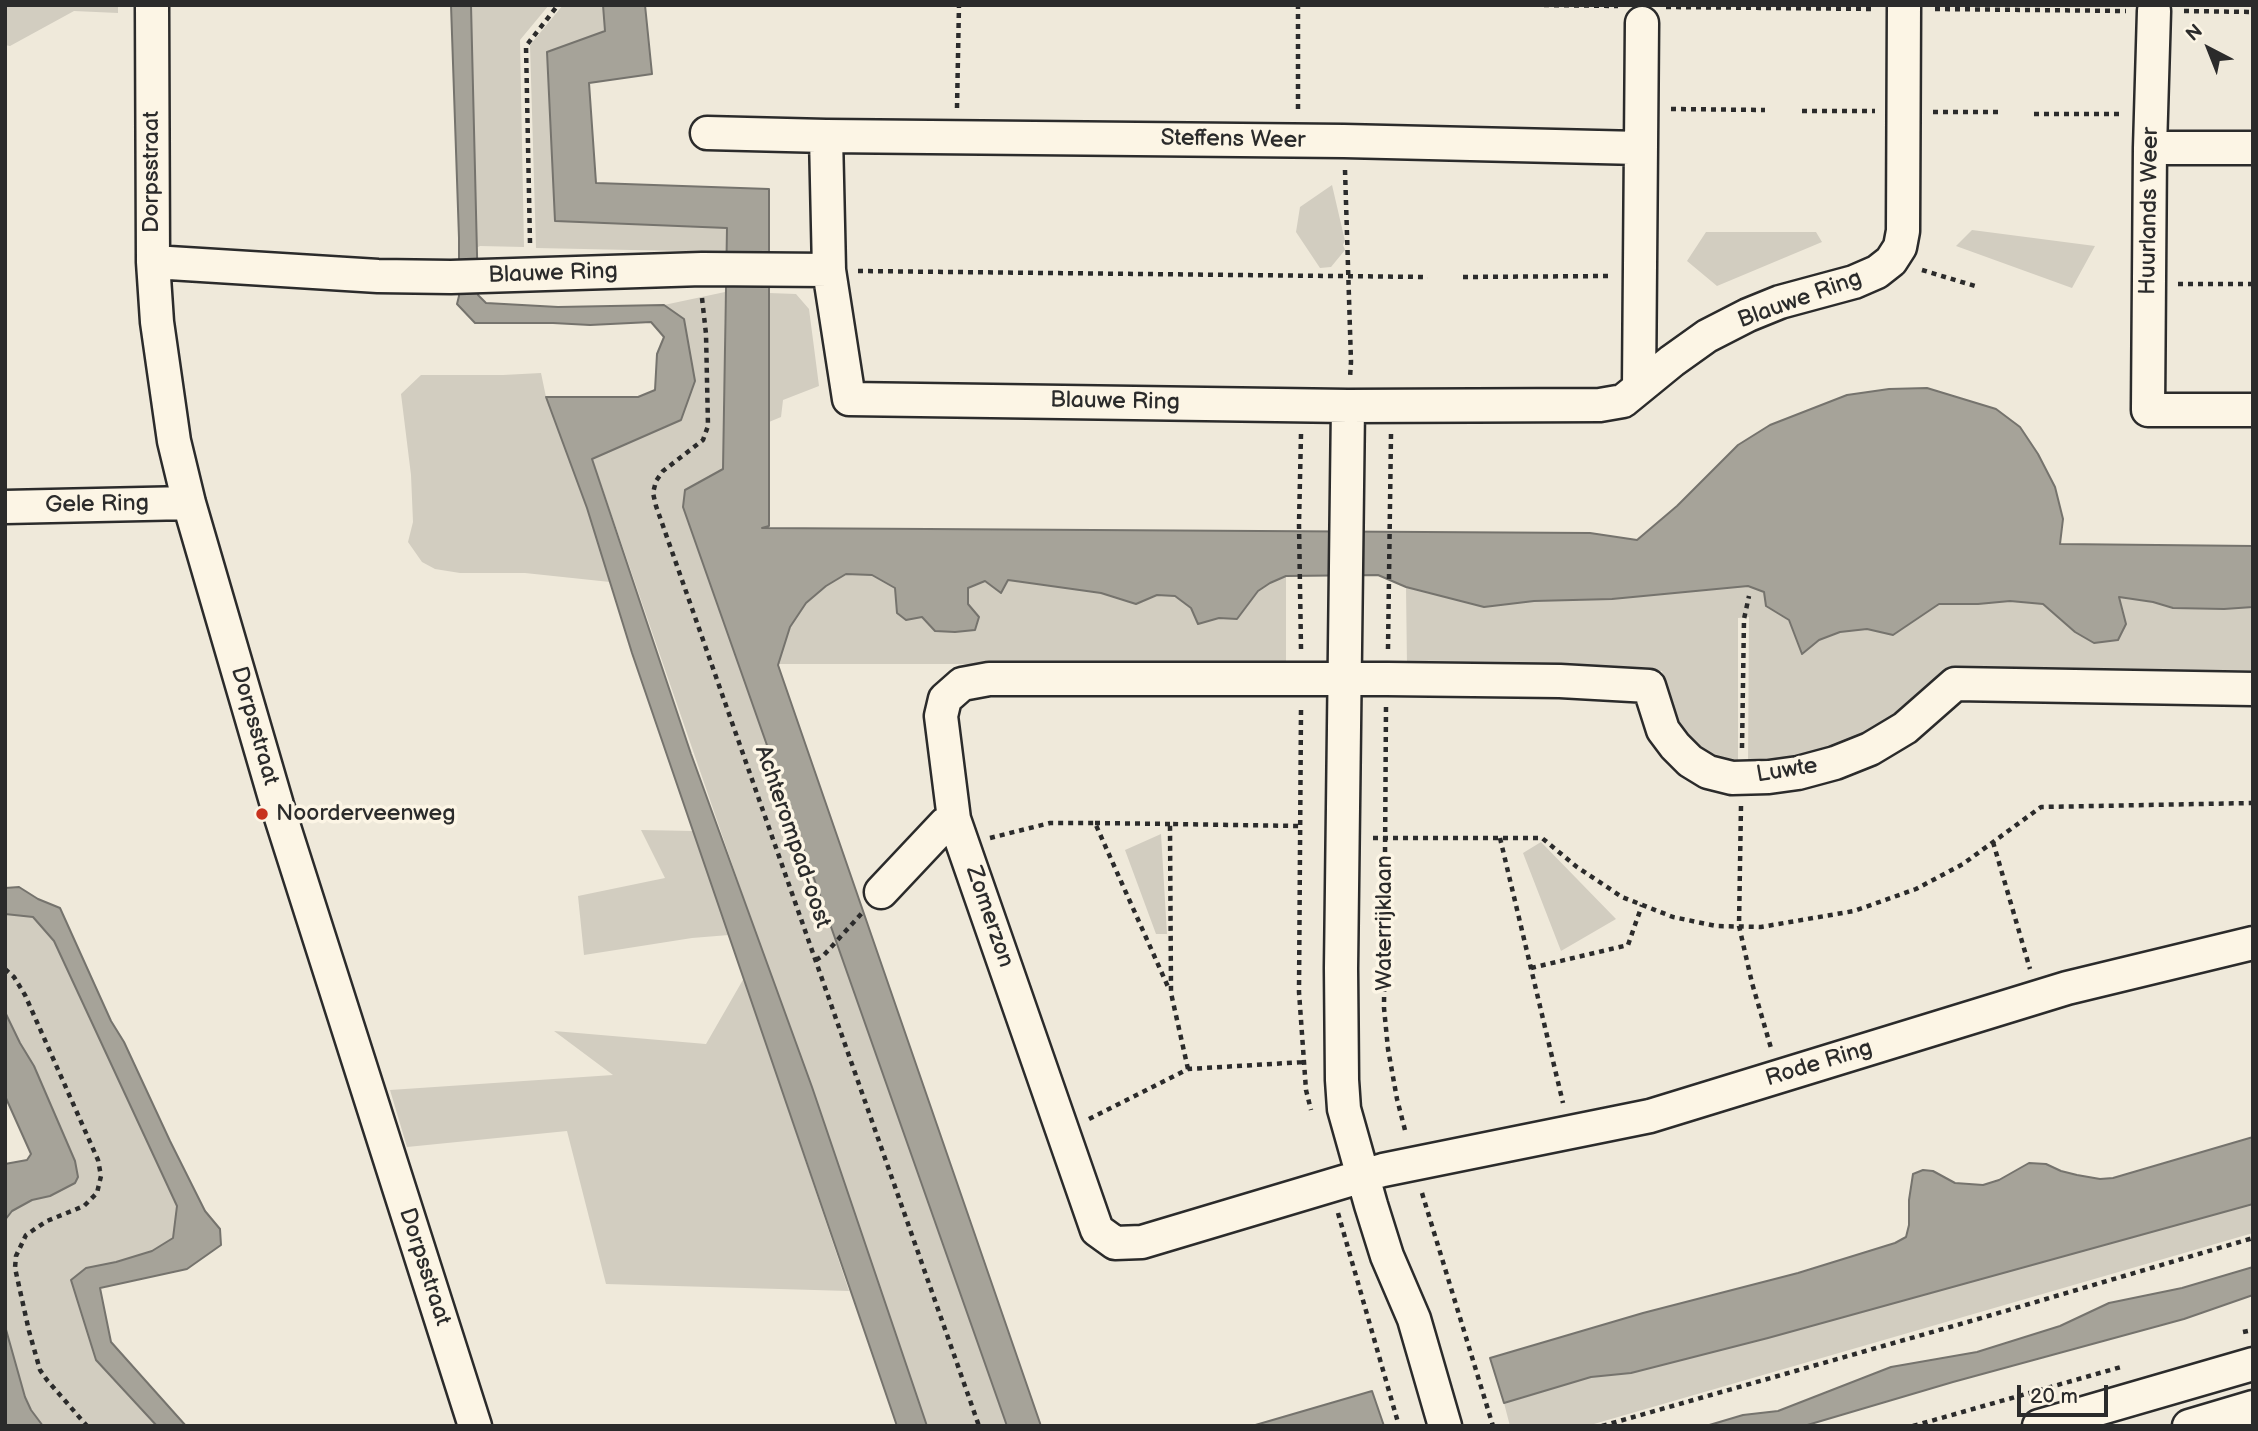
<!DOCTYPE html>
<style>
body{margin:0}
#map{position:relative;width:2258px;height:1431px;overflow:hidden;background:#efe9da;font-family:"Balsamiq Sans",sans-serif}
canvas{display:block}
.frame{position:absolute;inset:0;border:7px solid #2b2b2b;pointer-events:none}
.north{position:absolute;left:2174px;top:14px;width:70px;height:70px;-webkit-text-stroke:5px #fcf5e5;paint-order:stroke;rotate:318deg;font-size:19px;font-weight:700;line-height:28px;text-align:center;color:#2b2b2b}
.north::after{content:'';display:block;margin:auto;width:24px;height:32px;background:#2b2b2b;clip-path:polygon(50% 0,100% 100%,50% 72%,0 100%)}
.scale{position:absolute;left:2017px;top:1385px;width:91px;height:32px;box-sizing:border-box;border:4px solid #2b2b2b;border-top:0;padding-left:9px;font-size:21px;line-height:24px;white-space:nowrap;color:#2b2b2b;-webkit-text-stroke:5px #fcf5e5;paint-order:stroke}
</style>
<div id="map">
<canvas width="2258" height="1431"></canvas>
<div class="frame"></div>
<div class="north">N</div>
<div class="scale">20 m</div>
</div>
<script>
const g = document.querySelector('canvas').getContext('2d');
g.lineJoin = 'round';
function paint(path, color) {
  g.fillStyle = color;
  g.fill(path, 'evenodd');
}
function poly(rows) {
  const path = new Path2D();
  for (const r of rows) {
    path.moveTo(r[0], r[1]);
    for (let i = 2; i < r.length; i += 2) path.lineTo(r[i], r[i + 1]);
  }
  return path;
}
function trace(path, color, width, dash) {
  g.strokeStyle = color;
  g.lineWidth = width;
  g.lineCap = dash ? 'butt' : 'round';
  g.setLineDash(dash || []);
  g.stroke(path);
}
function label(font, color, halo, rows, align = 'center') {
  g.font = font + ' "Balsamiq Sans",sans-serif';
  g.lineWidth = 7;
  g.setLineDash([]);
  g.textBaseline = 'middle';
  g.strokeStyle = halo;
  g.fillStyle = color;
  for (const [text, x, y, turn = 0] of rows) {
    g.save();
    g.translate(x, y);
    g.rotate((+turn || 0) * Math.PI / 180);
    g.textAlign = isNaN(turn) ? turn : align;
    if (halo) g.strokeText(text, 0, 0);
    g.fillText(text, 0, 0);
    g.restore();
  }
}
paint(poly([
 [5,5,118,5,118,13,74,11,10,46,5,45],
 [471,5,549,5,520,40,524,247,480,246,476,248],
 [563,5,603,5,605,31,548,53,556,221,727,227,727,252,536,248,530,45],
 [1332,185,1345,241,1343,245,1345,250,1331,267,1320,268,1296,232,1300,207],
 [1972,230,2095,246,2072,288,1956,246],
 [1706,232,1816,232,1822,242,1717,286,1687,261],
 [725,292,723,469,685,490,683,507,1007,1426,926,1426,592,458,681,420,684,319,664,305],
 [769,293,796,294,809,309,819,386,783,400,781,417,769,422],
 [541,373,546,397,587,508,610,582,525,573,460,573,435,569,422,562,408,542,413,522,411,475,401,394,421,375,503,375],
 [846,573,872,575,895,588,897,613,922,616,935,631,968,603,967,588,985,581,1007,580,1065,587,1102,593,1136,604,1157,595,1175,596,1191,608,1199,624,1219,618,1237,618,1258,591,1270,583,1286,576,1286,664,778,664,790,627,806,603,826,586],
 [1748,586,1765,592,1766,606,1789,620,1802,653,1819,640,1840,632,1867,629,1893,635,1939,604,1978,604,2010,601,2044,604,2075,632,2119,597,2153,602,2173,608,2223,609,2253,607,2253,680,1946,673,1901,719,1838,752,1748,767,1749,617,1738,618,1738,765,1722,765,1693,750,1674,726,1662,671,1407,666,1406,587,1484,607,1534,601,1584,600],
 [641,830,693,831,729,935,692,938,584,955,578,896,665,878],
 [1161,834,1167,934,1156,934,1125,850],
 [1541,842,1616,919,1561,951,1523,853],
 [5,914,33,917,54,940,177,1206,173,1238,152,1251,116,1262,86,1268,96,1360,157,1426,43,1426,31,1410,20,1382,5,1326,5,1220,11,1211,32,1200,50,1196,78,1177,75,1161,34,1066,20,1043,5,1012],
 [744,978,849,1291,606,1284,567,1131,407,1147,390,1090,613,1075,554,1031,706,1044],
 [2253,1204,2253,1233,1587,1426,1510,1426,1504,1403,1591,1377,1631,1373,1768,1338]
]), '#d2cdc0');
const water = poly([
 [451,5,471,5,478,295,486,303,558,307,664,305,684,319,695,381,681,420,592,459,691,754,812,1087,927,1426,897,1426,632,653,587,508,546,397,638,397,655,390,657,354,664,337,651,322,590,325,553,323,475,323,457,304,459,296,459,238,451,5],
 [603,5,645,5,652,74,589,83,596,183,769,189,769,526,762,528,1590,533,1637,540,1677,506,1738,445,1770,425,1847,395,1889,389,1927,388,1996,409,2020,427,2038,454,2055,487,2063,519,2060,544,2253,546,2253,607,2224,609,2173,608,2153,602,2119,597,2126,624,2118,640,2094,643,2075,632,2043,604,2010,601,1978,604,1939,604,1893,635,1867,629,1840,632,1819,640,1802,654,1789,620,1766,606,1764,592,1748,586,1612,599,1534,601,1484,607,1406,587,1378,575,1286,576,1270,583,1258,591,1237,619,1219,618,1198,624,1191,608,1175,596,1157,595,1136,604,1101,593,1008,580,1001,593,985,581,968,588,968,604,979,617,975,630,955,632,935,631,922,617,906,620,897,613,895,588,872,575,846,574,826,586,806,603,790,627,778,665,1041,1426,1007,1426,683,507,685,490,723,469,727,228,555,221,547,52,605,31,603,5],
 [19,887,38,899,60,908,111,1021,124,1042,170,1141,205,1211,220,1229,221,1245,187,1269,100,1288,111,1342,186,1426,157,1426,96,1360,71,1280,86,1268,116,1262,152,1251,173,1238,177,1206,54,941,33,917,5,914,5,888,19,887],
 [5,1012,20,1043,34,1066,75,1161,78,1177,75,1183,50,1196,32,1200,12,1211,5,1220,5,1164,27,1160,31,1154,5,1096,5,1012],
 [2253,1137,2253,1204,1768,1338,1631,1373,1591,1377,1504,1403,1490,1358,1643,1313,1798,1273,1895,1243,1906,1237,1909,1225,1909,1200,1913,1174,1923,1170,1933,1171,1955,1183,1983,1185,1999,1180,2029,1163,2046,1164,2061,1171,2077,1175,2100,1179,2113,1178,2253,1137],
 [2253,1267,2253,1295,2184,1319,1953,1382,1804,1426,1706,1426,1743,1415,1778,1411,1891,1367,1977,1352,2060,1326,2109,1303,2182,1288,2253,1267],
 [5,1326,25,1397,31,1410,43,1426,5,1426,5,1326],
 [1372,1391,1384,1426,1252,1426,1372,1391]
]);
paint(water, '#a6a399');
trace(water, '#75736d', 2);
const minor = poly([
 [152,5,153,262,157,322,174,441,189,503,277,805,475,1426],
 [2154,11,2150,148,2148,410,2253,410],
 [707,133,826,136,1344,141,1640,148],
 [826,136,829,270],
 [2150,148,2253,148],
 [153,262,378,276,451,277,702,269,829,270,849,399,1348,406,1600,405,1623,401,1672,361,1707,336,1748,315,1780,302,1854,282,1877,272,1891,261,1900,247,1903,231,1904,5],
 [1639,387,1642,23],
 [1348,406,1341,968,1342,1080,1344,1109,1371,1205,1387,1256,1414,1319,1445,1426],
 [5,507,189,503],
 [2253,689,1955,684,1905,728,1870,749,1835,763,1798,773,1769,777,1732,778,1708,772,1690,761,1675,746,1663,730,1649,686,1560,681,1387,679,989,679,962,684,945,699,941,716,954,819,1097,1230,1115,1243,1142,1242,1383,1170,1650,1116,2067,988,2253,943],
 [881,892,945,824,954,819],
 [2039,1426,2253,1364],
 [2189,1426,2253,1407]
]);
trace(minor, '#2b2b2b', 37);
trace(poly([
 [1544,5,1618,6],
 [1666,7,1874,9],
 [1935,9,2126,11],
 [2184,11,2253,12],
 [957,108,959,5],
 [1298,109,1298,5],
 [1671,109,1765,110],
 [1802,111,1875,111],
 [1933,112,1998,112],
 [2034,114,2120,114],
 [1345,170,1351,362,1350,378],
 [530,243,526,46,558,5],
 [1922,270,1975,286],
 [858,271,1428,277],
 [1463,277,1609,276],
 [2178,284,2253,284],
 [702,298,706,334,708,426,703,440,663,471,656,481,653,493,656,506,979,1426],
 [1301,434,1299,524,1301,649],
 [1388,649,1391,434],
 [1386,707,1384,1008,1388,1049,1397,1099,1406,1134],
 [1301,710,1299,992,1306,1090,1311,1110],
 [1742,748,1744,619,1749,596],
 [1741,806,1739,926,1752,983,1771,1048],
 [1095,823,1170,824],
 [990,838,1050,823,1095,823,1169,989],
 [1373,838,1542,838,1577,867,1622,897,1673,917,1716,926,1761,927,1854,911,1916,889,1963,864,2041,807,2253,803],
 [1500,838,1563,1103],
 [1993,842,2030,969],
 [816,960,824,955,862,913],
 [1531,968,1628,945,1642,905],
 [5,969,14,977,25,995,98,1160,101,1176,97,1193,84,1206,47,1221,26,1235,16,1256,15,1268,29,1331,40,1370,47,1380,87,1426],
 [1188,1069,1171,993,1170,824,1300,826],
 [1089,1119,1188,1069,1304,1062],
 [1422,1193,1493,1426],
 [1338,1213,1399,1426],
 [2243,1332,2253,1330],
 [1602,1426,1978,1319,2253,1238],
 [1913,1426,2121,1367]
]), '#2b2b2b', 4.5, [5, 5]);
trace(minor, '#fcf5e5', 32);
for (const [x, y, r, color] of [
 [262,814,7,"#c8321e"]
]) {
  const dot = new Path2D();
  dot.arc(x, y, r, 0, 2 * Math.PI);
  g.fillStyle = color;
  g.fill(dot);
  trace(dot, '#fcf5e5', 2.5);
}
label('23px', '#2b2b2b', '#fcf5e5', [
 ["Steffens Weer",1233,140,1],
 ["Dorpsstraat",152,172,-90],
 ["Huurlands Weer",2150,211,-89],
 ["Blauwe Ring",553,274,-2],
 ["Blauwe Ring",1800,300,-20],
 ["Blauwe Ring",1115,402,1],
 ["Gele Ring",97,505,-1],
 ["Dorpsstraat",254,726,74],
 ["Luwte",1787,771,-9],
 ["Achterompad-oost",792,837,71],
 ["Zomerzon",989,917,71],
 ["Waterrijklaan",1385,923,-90],
 ["Rode Ring",1819,1064,-17],
 ["Dorpsstraat",424,1267,72]
]);
label('23px', '#2b2b2b', '#fcf5e5', [
 ["Noorderveenweg",276,814]
], 'left');
</script>
